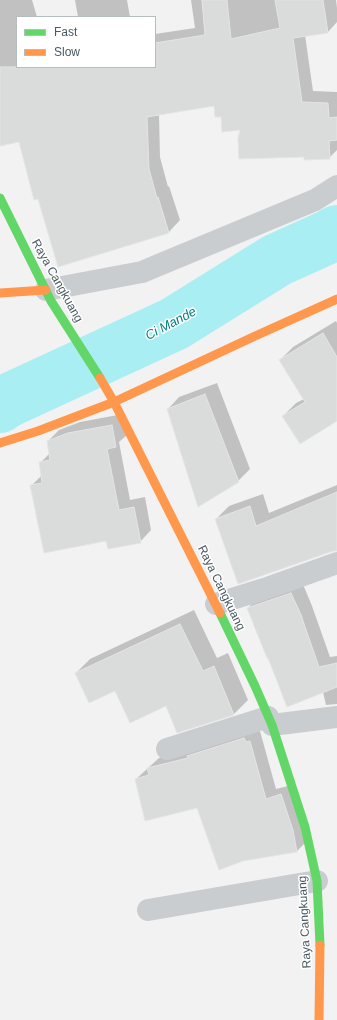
<!DOCTYPE html>
<style>
body{margin:0}
#map{position:relative;width:337px;height:1020px;overflow:hidden;background:#f3f2f2;font-family:Arial,sans-serif}
canvas{display:block}
.legend{position:absolute;left:16px;top:16px;width:140px;height:52px;box-sizing:border-box;background:#fff;border:1px solid #b6bdbf;margin:0;padding:5px 7px;list-style:none;font-size:12px;color:#485960}
.legend li{display:flex;align-items:center;gap:8px;height:20px}
.legend b{width:20px;border:1px solid #b6bdbf}
</style>
<div id="map">
<canvas width="337" height="1020"></canvas>
<ul class="legend">
<li><b style="height:5px;background:#63d668"></b>Fast</li>
<li><b style="height:5px;background:#ff974d"></b>Slow</li>
</ul>
</div>
<script>
const g = document.querySelector('canvas').getContext('2d');
g.lineJoin = 'round';
function paint(path, color) {
  g.fillStyle = color;
  g.fill(path, 'evenodd');
}
function poly(rows) {
  const path = new Path2D();
  for (const r of rows) {
    path.moveTo(r[0], r[1]);
    for (let i = 2; i < r.length; i += 2) path.lineTo(r[i], r[i + 1]);
  }
  return path;
}
function trace(path, color, width, dash) {
  g.strokeStyle = color;
  g.lineWidth = width;
  g.lineCap = dash ? 'butt' : 'round';
  g.setLineDash(dash || []);
  g.stroke(path);
}
function label(font, color, halo, rows, align = 'center') {
  g.font = font + ' Arial,sans-serif';
  g.lineWidth = 3;
  g.setLineDash([]);
  g.textBaseline = 'middle';
  g.strokeStyle = halo;
  g.fillStyle = color;
  for (const [text, x, y, turn = 0] of rows) {
    g.save();
    g.translate(x, y);
    g.rotate((+turn || 0) * Math.PI / 180);
    g.textAlign = isNaN(turn) ? turn : align;
    if (halo) g.strokeText(text, 0, 0);
    g.fillText(text, 0, 0);
    g.restore();
  }
}
paint(poly([
 [0,0,32,0,37,17,17,17,17,67,155,67,155,34,195,28,191,0,336,0,337,8,337,22,328,32,305,35,313,91,337,92,337,150,329,158,305,156,241,129,222,117,215,105,159,114,160,157,168,187,169,186,180,220,169,232,20,141,0,138],
 [75,0,127,0,130,17,78,17],
 [336,321,337,323,337,420,283,416,296,403,304,399,280,360,293,347],
 [217,383,250,469,238,481,168,409,179,397],
 [123,414,127,435,119,442,130,500,145,497,151,530,140,542,107,540,31,486,42,475,40,463,50,453,48,441,59,430,80,422],
 [337,485,337,550,216,519,229,506,263,494,269,513],
 [302,582,312,606,330,657,337,656,337,704,326,705,323,692,248,608,258,597],
 [194,610,217,658,228,653,248,700,234,714,178,731,166,704,115,690,76,673,90,659],
 [260,731,276,789,292,785,307,841,297,851,243,860,197,807,136,779,159,758]
]), '#0003');
trace(poly([
 [0,406,5,402,174,324,277,260,330,236,337,232]
]), '#a8eef3', 54);
const building = poly([
 [202,0,227,0,231,39,280,28,275,0,323,0,328,33,293,38,302,102,328,103,329,118,337,117,337,140,329,141,330,159,304,160,304,157,239,159,238,138,240,130,222,132,221,117,215,117,214,106,147,117,149,169,157,198,158,197,169,233,58,267,38,199,34,200,19,142,0,146,0,67,155,67,155,43,205,35,202,0],
 [323,333,337,357,337,421,300,444,282,416,305,402,279,360,323,333],
 [205,394,239,482,198,507,167,409,205,394],
 [112,425,116,447,107,449,119,510,134,507,141,543,108,549,106,541,44,553,30,485,42,483,39,462,50,460,47,441,68,433,112,425],
 [337,492,337,551,333,551,238,584,215,519,250,506,256,526,337,492],
 [291,593,302,617,302,618,319,667,337,663,337,687,287,707,268,658,267,658,247,608,291,593],
 [180,624,203,671,214,666,234,715,177,733,166,706,130,723,115,691,89,703,75,673,180,624],
 [244,738,246,742,250,741,266,799,281,794,293,830,297,852,243,861,219,870,197,808,145,821,135,779,149,775,147,768,188,758,187,756,244,738]
]);
paint(building, '#dadbdb');
trace(building, '#e4e4e5', 1);
trace(poly([
 [46,290,142,272,315,200,337,186],
 [216,604,264,589,337,563],
 [272,725,337,717],
 [167,749,268,717],
 [148,910,317,881]
]), '#c9cdcf', 22);
trace(poly([
 [0,198,51,301,100,378],
 [220,613,255,686,272,725,305,827,317,881,320,945]
]), '#63d668', 9);
trace(poly([
 [0,293,46,290],
 [100,378,114,402,220,613],
 [0,443,38,431,114,402,253,337,337,299],
 [319,1020,320,945]
]), '#ff974d', 9);
label('12px', '#485960', '#fff', [
 ["Raya Cangkuang",57,281,61],
 ["Raya Cangkuang",221,588,64],
 ["Raya Cangkuang",305,922,-93]
]);
label('italic 13px', '#068087', '#fff', [
 ["Ci Mande",171,324,-28]
]);
</script>
